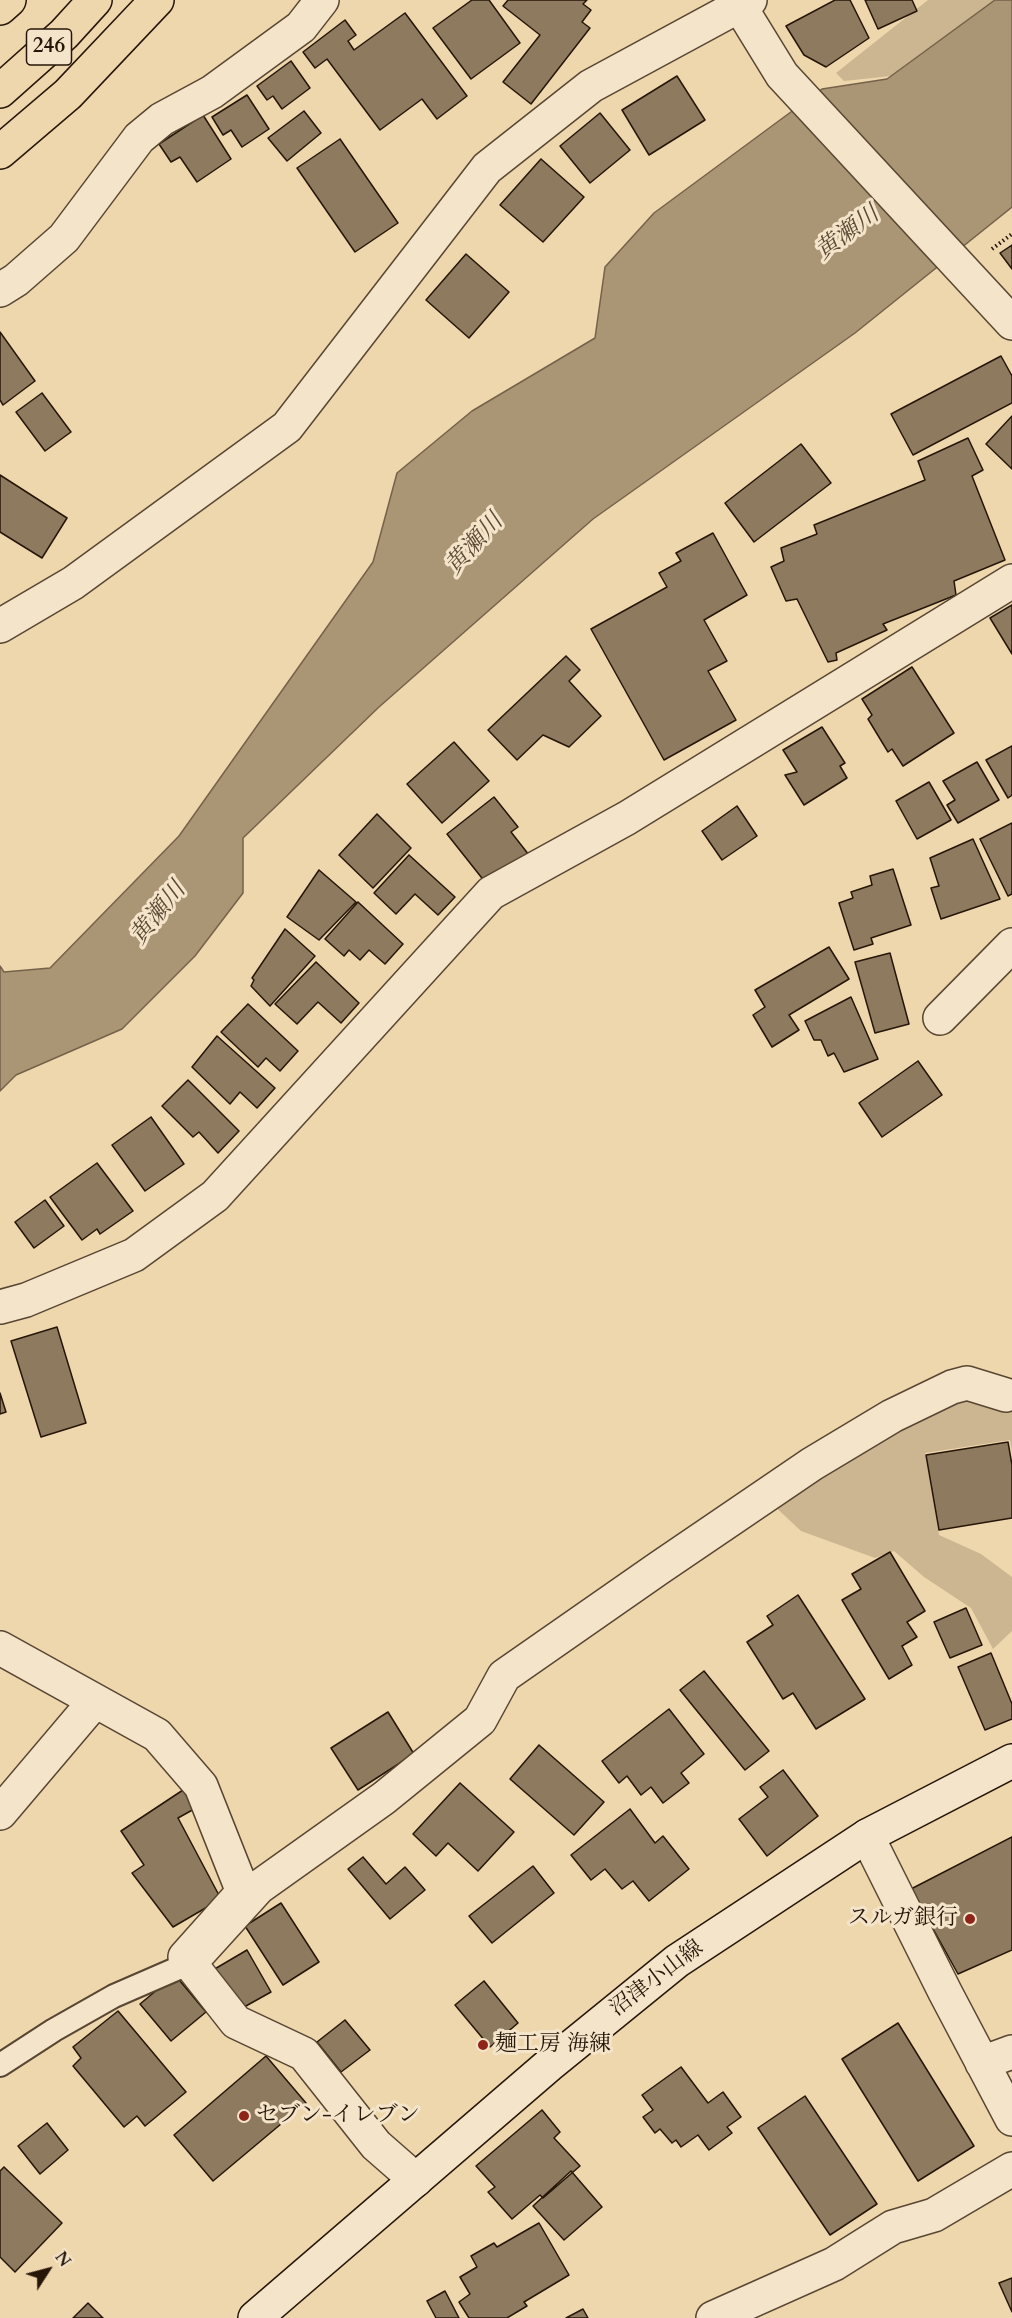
<!DOCTYPE html>
<meta charset="utf-8">
<style>
body{margin:0}
#map{position:relative;width:1012px;height:2318px;overflow:hidden;background:#eed6ad;font-family:Cardo,serif}
canvas{display:block}
.north{position:absolute;left:18px;top:2240px;width:60px;height:60px;-webkit-text-stroke:4px #f4e4ca;paint-order:stroke;rotate:54deg;font-size:16px;font-weight:700;line-height:24px;text-align:center;color:#261609}
.north::after{content:'';display:block;margin:auto;width:21px;height:27px;background:#261609;clip-path:polygon(50% 0,100% 100%,50% 72%,0 100%)}
</style>
<div id="map">
<canvas width="1012" height="2318"></canvas>
<div class="north">N</div>
</div>
<script>
const g = document.querySelector('canvas').getContext('2d');
g.lineJoin = 'round';
function paint(path, color) {
  g.fillStyle = color;
  g.fill(path, 'evenodd');
}
function poly(rows) {
  const path = new Path2D();
  for (const r of rows) {
    path.moveTo(r[0], r[1]);
    for (let i = 2; i < r.length; i += 2) path.lineTo(r[i], r[i + 1]);
  }
  return path;
}
function trace(path, color, width, dash) {
  g.strokeStyle = color;
  g.lineWidth = width;
  g.lineCap = dash ? 'butt' : 'round';
  g.setLineDash(dash || []);
  g.stroke(path);
}
function label(font, color, halo, rows, align = 'center') {
  g.font = font + ' Cardo,"Noto Serif JP",serif';
  g.lineWidth = 6;
  g.setLineDash([]);
  g.textBaseline = 'middle';
  g.strokeStyle = halo;
  g.fillStyle = color;
  for (const [text, x, y, turn = 0] of rows) {
    g.save();
    g.translate(x, y);
    g.rotate((+turn || 0) * Math.PI / 180);
    g.textAlign = isNaN(turn) ? turn : align;
    if (halo) g.strokeText(text, 0, 0);
    g.fillText(text, 0, 0);
    g.restore();
  }
}
paint(poly([
 [928,0,995,0,891,76,844,81,836,73],
 [958,1392,1012,1403,1012,1451,1010,1440,925,1453,939,1535,981,1554,1012,1577,1012,1631,993,1649,971,1608,924,1577,894,1551,875,1558,801,1531,769,1501]
]), '#ccb591');
const water = poly([
 [995,0,1012,0,1012,207,855,333,593,519,379,707,243,838,243,893,195,956,122,1029,16,1075,0,1091,0,966,4,972,50,968,179,836,373,562,397,473,472,411,595,338,605,267,654,213,822,89,887,79,995,0]
]);
paint(water, '#aa9575');
trace(water, '#75624a', 1.5);
const building = poly([
 [472,0,489,0,520,43,471,79,433,28,472,0],
 [508,0,587,0,583,4,591,10,582,22,590,28,531,104,503,82,540,35,503,6,508,0],
 [835,0,850,0,869,38,826,67,804,55,786,26,835,0],
 [865,0,912,0,917,11,878,29,865,0],
 [405,13,467,96,437,119,422,99,380,130,327,59,315,68,303,52,345,20,356,35,348,41,354,50,405,13],
 [291,61,310,88,282,109,273,96,267,100,257,86,291,61],
 [677,76,705,120,649,155,622,110,677,76],
 [247,95,269,129,242,147,231,130,223,135,212,117,247,95],
 [304,111,321,133,287,161,268,138,304,111],
 [600,113,630,150,590,183,560,146,600,113],
 [203,115,231,159,197,182,180,157,171,162,159,144,203,115],
 [340,139,398,223,355,252,297,168,340,139],
 [541,159,584,197,543,242,500,205,541,159],
 [1012,245,1012,269,1000,253,1012,245],
 [466,254,509,292,469,338,426,300,466,254],
 [0,332,35,381,3,405,0,400,0,332],
 [1001,356,1012,376,1012,403,913,455,891,414,1001,356],
 [42,393,71,432,45,451,16,412,42,393],
 [1012,416,1012,469,986,444,1012,416],
 [968,438,983,470,972,476,1005,560,954,581,956,595,883,624,887,630,836,653,837,660,828,662,797,599,786,601,771,567,784,561,781,548,817,534,814,525,925,480,918,461,968,438],
 [801,444,831,483,754,542,725,503,801,444],
 [0,475,67,518,42,558,0,532,0,475],
 [713,533,747,595,704,620,727,661,708,671,736,720,664,760,591,629,667,587,659,573,681,561,676,553,713,533],
 [1012,605,1012,654,990,618,1012,605],
 [566,656,580,670,569,681,601,716,569,747,543,735,517,760,488,730,566,656],
 [912,667,954,733,903,766,892,749,888,752,868,719,872,715,862,699,912,667],
 [822,727,845,763,840,766,847,778,804,805,785,775,797,772,783,750,822,727],
 [454,742,489,781,442,823,407,784,454,742],
 [1012,746,1012,795,1008,798,986,760,1012,746],
 [977,762,999,800,958,823,947,805,955,800,943,781,977,762],
 [929,782,951,820,917,839,896,801,929,782],
 [494,797,518,827,511,832,529,855,489,887,447,834,494,797],
 [737,806,757,836,722,860,702,831,737,806],
 [377,814,411,848,373,888,339,855,377,814],
 [1012,823,1012,894,1008,896,980,839,1012,823],
 [973,839,1000,899,941,919,931,888,939,886,930,858,973,839],
 [409,855,455,897,438,915,415,894,396,914,374,893,409,855],
 [893,869,911,925,871,938,873,944,854,950,839,903,853,898,851,892,872,885,870,876,893,869],
 [319,870,356,902,319,940,287,917,319,870],
 [358,902,403,944,385,964,369,950,360,960,349,950,344,956,325,939,358,902],
 [285,929,315,956,270,1006,251,986,254,980,252,978,285,929],
 [829,947,849,979,789,1015,799,1030,772,1047,753,1015,765,1007,755,990,829,947],
 [890,953,909,1024,875,1033,855,962,890,953],
 [316,962,359,1003,341,1023,318,1002,297,1024,275,1004,316,962],
 [851,997,878,1059,844,1072,834,1053,828,1056,821,1040,814,1040,805,1021,851,997],
 [248,1004,298,1051,280,1071,266,1058,258,1067,221,1032,248,1004],
 [217,1036,275,1088,257,1108,240,1092,230,1104,192,1067,217,1036],
 [918,1061,942,1095,882,1137,859,1103,918,1061],
 [188,1080,239,1131,218,1153,199,1132,193,1137,162,1106,188,1080],
 [151,1117,184,1164,145,1191,112,1145,151,1117],
 [97,1163,133,1211,100,1234,97,1229,82,1240,50,1197,97,1163],
 [45,1200,64,1226,34,1248,15,1222,45,1200],
 [57,1327,86,1423,41,1437,11,1341,57,1327],
 [0,1393,6,1412,0,1414,0,1393],
 [1008,1442,1012,1465,1012,1518,939,1530,926,1455,1008,1442],
 [890,1552,925,1611,907,1622,917,1637,902,1646,912,1665,889,1679,842,1600,861,1589,852,1574,890,1552],
 [798,1595,865,1699,816,1729,793,1693,783,1699,747,1642,773,1625,767,1616,798,1595],
 [966,1608,982,1645,950,1658,934,1622,966,1608],
 [991,1653,1012,1704,1012,1719,985,1730,958,1667,991,1653],
 [704,1671,769,1751,745,1770,680,1690,704,1671],
 [669,1709,704,1754,681,1773,689,1783,663,1803,651,1787,641,1795,627,1776,619,1783,602,1761,669,1709],
 [388,1712,414,1754,358,1790,331,1748,388,1712],
 [539,1745,604,1802,574,1835,510,1779,539,1745],
 [783,1770,818,1816,767,1856,739,1819,768,1797,760,1787,783,1770],
 [460,1783,514,1832,478,1871,448,1843,436,1856,413,1834,460,1783],
 [183,1790,196,1808,178,1818,221,1899,173,1927,132,1873,144,1865,121,1831,183,1790],
 [630,1809,655,1843,663,1836,689,1869,649,1901,633,1881,622,1889,605,1869,591,1880,571,1855,630,1809],
 [1012,1837,1012,1950,958,1974,911,1889,1012,1837],
 [363,1857,386,1884,405,1867,425,1890,390,1919,348,1869,363,1857],
 [533,1866,554,1893,492,1943,469,1916,533,1866],
 [281,1903,319,1962,283,1985,245,1926,281,1903],
 [247,1950,271,1992,237,2011,213,1970,247,1950],
 [175,1975,206,2012,171,2041,140,2004,175,1975],
 [484,1981,518,2023,490,2047,455,2005,484,1981],
 [118,2011,186,2092,145,2126,137,2116,124,2127,73,2066,81,2058,73,2047,118,2011],
 [345,2020,370,2050,341,2072,317,2042,345,2020],
 [898,2023,974,2146,918,2181,842,2059,898,2023],
 [266,2056,306,2103,213,2181,174,2135,266,2056],
 [681,2067,708,2103,723,2092,741,2117,727,2127,732,2133,709,2150,698,2135,681,2147,676,2140,672,2143,660,2129,655,2133,643,2117,653,2110,642,2095,681,2067],
 [805,2096,877,2204,830,2235,758,2128,805,2096],
 [542,2110,560,2132,554,2138,580,2166,543,2198,540,2195,512,2219,488,2192,495,2187,476,2166,542,2110],
 [47,2123,68,2150,40,2174,18,2146,47,2123],
 [4,2167,62,2223,15,2272,0,2257,0,2171,4,2167],
 [571,2171,602,2207,564,2240,533,2206,571,2171],
 [539,2223,569,2275,524,2302,527,2306,507,2318,469,2318,459,2302,470,2294,460,2277,477,2267,471,2256,494,2243,497,2247,539,2223],
 [1012,2278,1012,2312,999,2283,1012,2278],
 [445,2291,459,2318,436,2318,427,2301,445,2291],
 [88,2303,103,2318,73,2318,88,2303],
 [583,2309,588,2318,566,2318,583,2309]
]);
paint(building, '#8e7a5e');
trace(building, '#261609', 1.5);
const service = poly([
 [0,2065,54,2030,114,1996,190,1963]
]);
const minor = poly([
 [739,5,782,75,1012,323],
 [0,290,16,280,64,238,139,138,162,119,212,92,301,27,322,0],
 [0,626,73,583,287,427,487,168,591,86,750,0],
 [940,1018,1012,945],
 [0,1307,26,1300,134,1255,215,1196,491,893,627,818,1012,581],
 [0,1648,157,1735,201,1786,243,1892,185,1957,236,2022,304,2054,376,2145,416,2180],
 [0,1813,95,1701],
 [867,1836,945,1992,1012,2119],
 [190,1963,259,1887,384,1798,480,1720,504,1676,659,1568,812,1464,892,1416,952,1387,967,1383,1006,1395],
 [982,2063,1012,2052],
 [713,2318,834,2264,893,2227,934,2215,1012,2169]
]);
const tertiary = poly([
 [737,0,739,5]
]);
const secondary = poly([
 [255,2318,549,2065,677,1961,867,1836,1012,1761]
]);
const trunk = poly([
 [0,8,9,0],
 [0,91,64,34,95,0],
 [0,152,68,94,157,0]
]);
trace(service, '#584632', 26);
trace(minor, '#584632', 36);
trace(tertiary, '#584632', 36);
trace(secondary, '#261609', 36);
trace(trunk, '#261609', 36);
trace(poly([
 [992,249,1012,234]
]), '#261609', 4, [1.5, 3]);
trace(service, '#f4e4ca', 22);
trace(minor, '#f4e4ca', 33);
trace(tertiary, '#f4e4ca', 33);
trace(secondary, '#f4e4ca', 33);
trace(trunk, '#eed6ad', 33);
for (const [x, y, r, color] of [
 [970,1919,6,"#8f2418"],
 [483,2045,6,"#8f2418"],
 [244,2116,6,"#8f2418"]
]) {
  const dot = new Path2D();
  dot.arc(x, y, r, 0, 2 * Math.PI);
  g.fillStyle = color;
  g.fill(dot);
  trace(dot, '#f4e4ca', 2);
}
for (const [x, y, w] of [
 [49,47,45]
]) {
  const box = new Path2D();
  box.roundRect(x - w / 2, y - 18, w, 36, 4.5);
  g.fillStyle = '#f4e4ca';
  g.fill(box);
  trace(box, '#261609', 1.5);
}
label('bold 21px', '#261609', null, [
 ["246",49,47]
]);
label('22px', '#261609', '#f4e4ca', [
 ["スルガ銀行",958,1919,"right"],
 ["麺工房 海練",495,2045],
 ["セブン-イレブン",256,2116]
], 'left');
label('22px', '#261609', '#f4e4ca', [
 ["沼津小山線",657,1979,-37]
]);
label('italic 24px', '#5b4934', '#f4e4ca', [
 ["黄瀬川",848,234,-37],
 ["黄瀬川",475,545,-48],
 ["黄瀬川",159,914,-51]
]);
</script>
